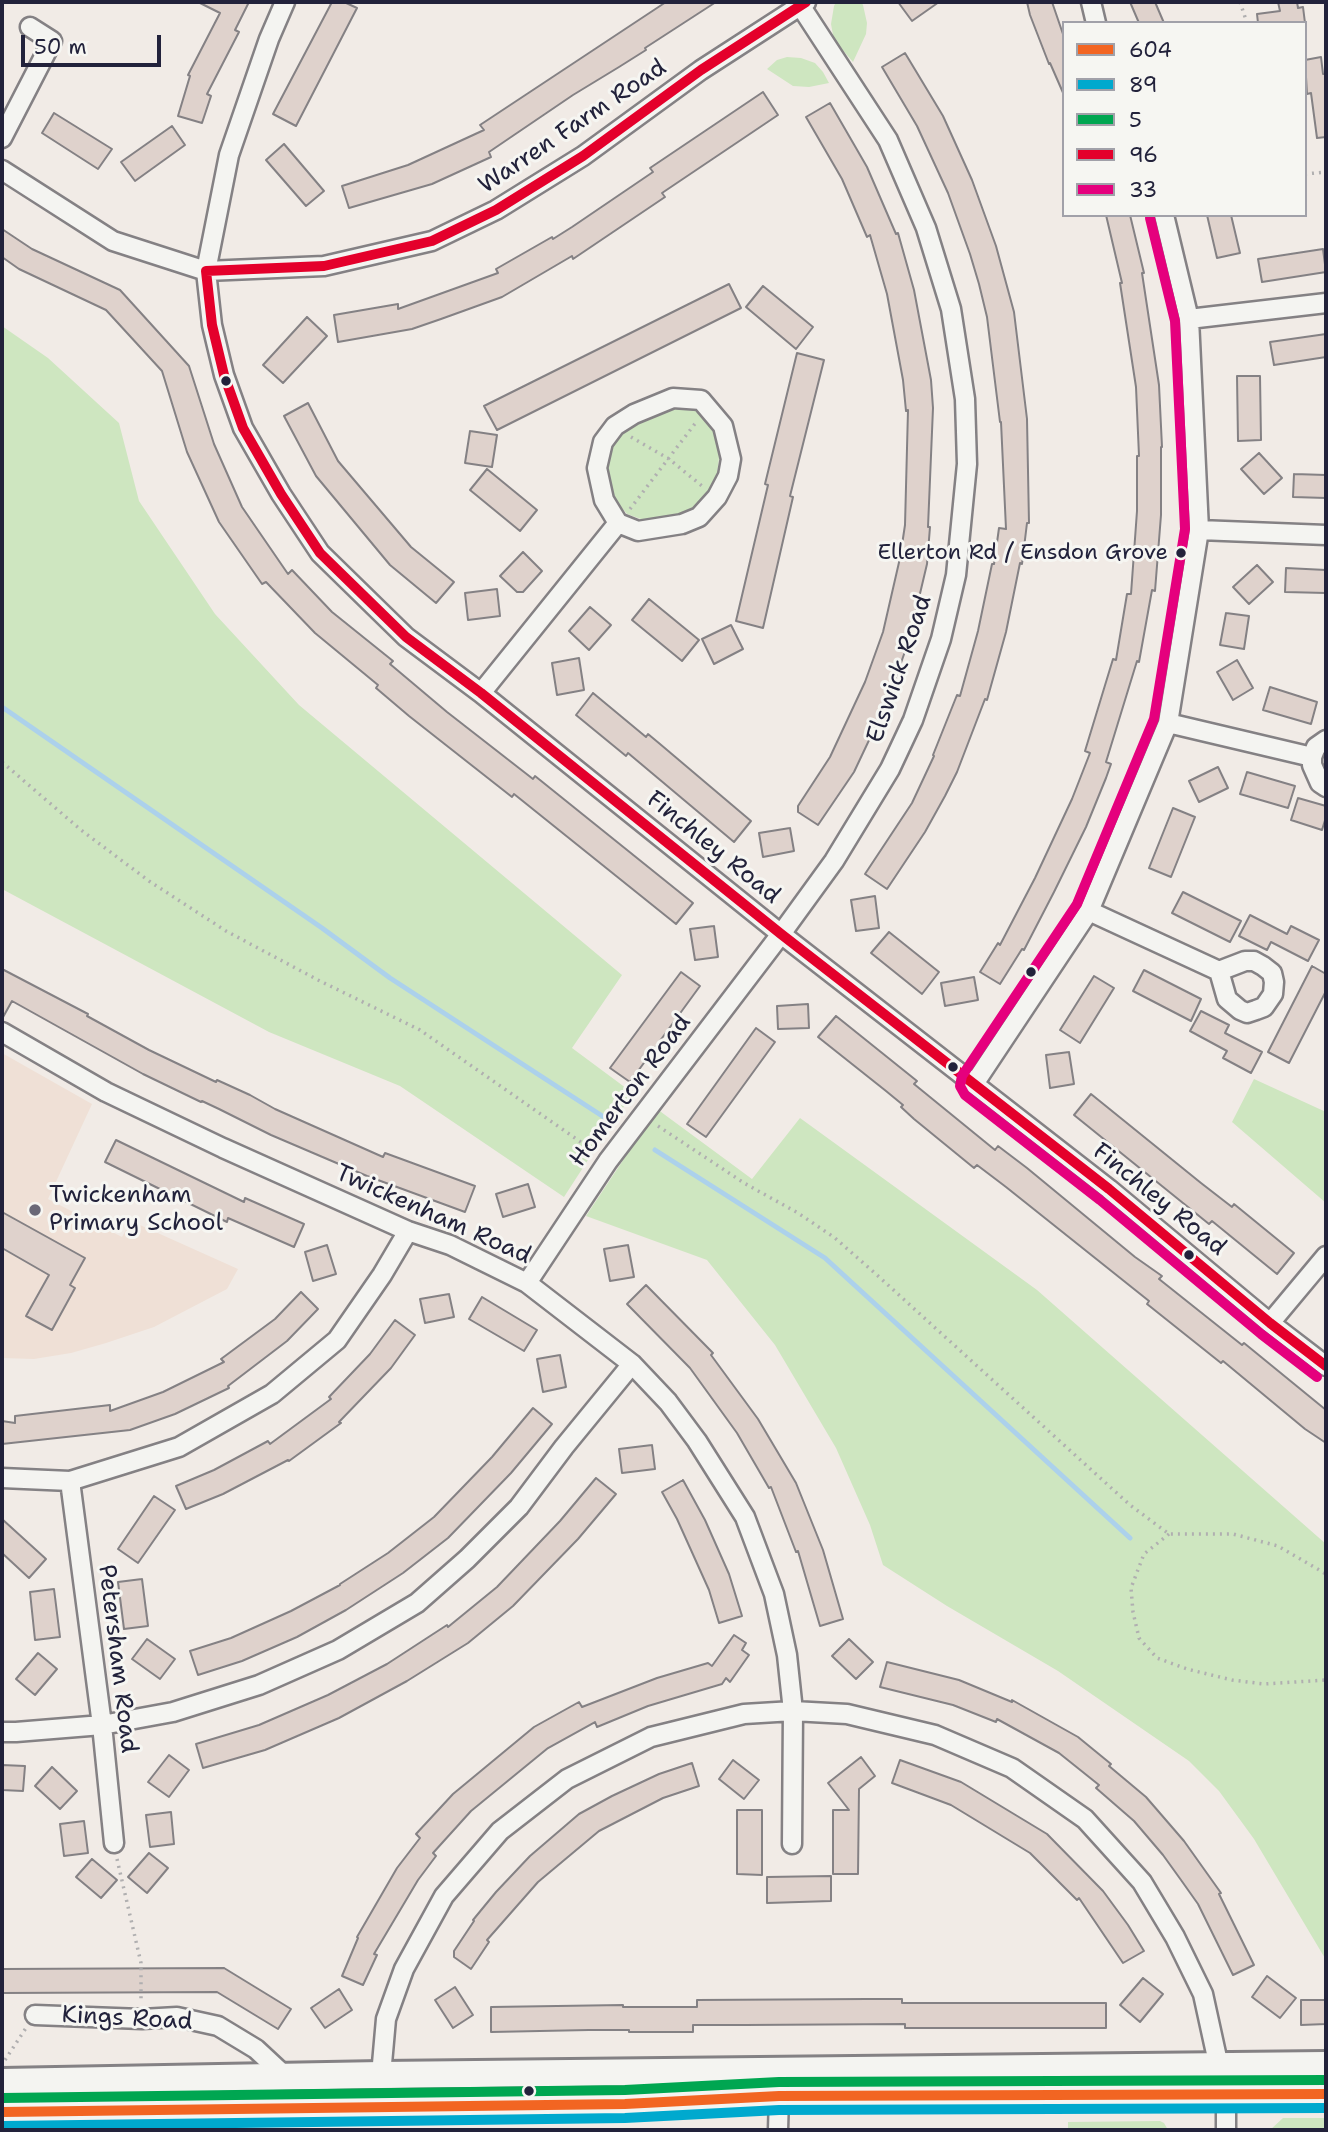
<!DOCTYPE html>
<style>
body{margin:0}
#map{position:relative;width:1328px;height:2132px;overflow:hidden;background:#f1ebe6;font-family:"Shantell Sans",sans-serif}
canvas{display:block}
.frame{position:absolute;inset:0;border:4px solid #22223b;pointer-events:none}
.legend{position:absolute;left:1062px;top:21px;width:245px;height:196px;box-sizing:border-box;background:#f6f6f2;border:2px solid #a1a1a9;margin:0;padding:9px 12px;list-style:none;font-size:21px;color:#22223b}
.legend li{display:flex;align-items:center;gap:14px;height:35px}
.legend b{width:35px;border:2px solid #a1a1a9}
.scale{position:absolute;left:21px;top:35px;width:140px;height:32px;box-sizing:border-box;border:4px solid #22223b;border-top:0;padding-left:9px;font-size:21px;line-height:24px;white-space:nowrap;color:#22223b;-webkit-text-stroke:5px #f6f6f2;paint-order:stroke}
</style>
<div id="map">
<canvas width="1328" height="2132"></canvas>
<div class="frame"></div>
<ul class="legend">
<li><b style="height:9px;background:#f26522"></b>604</li>
<li><b style="height:9px;background:#00a9ce"></b>89</li>
<li><b style="height:9px;background:#00a651"></b>5</li>
<li><b style="height:9px;background:#e4002b"></b>96</li>
<li><b style="height:9px;background:#e5007d"></b>33</li>
</ul>
<div class="scale">50 m</div>
</div>
<script>
const g = document.querySelector('canvas').getContext('2d');
g.lineJoin = 'round';
function paint(path, color) {
  g.fillStyle = color;
  g.fill(path, 'evenodd');
}
function poly(rows) {
  const path = new Path2D();
  for (const r of rows) {
    path.moveTo(r[0], r[1]);
    for (let i = 2; i < r.length; i += 2) path.lineTo(r[i], r[i + 1]);
  }
  return path;
}
function trace(path, color, width, dash) {
  g.strokeStyle = color;
  g.lineWidth = width;
  g.lineCap = dash ? 'butt' : 'round';
  g.setLineDash(dash || []);
  g.stroke(path);
}
function label(font, color, halo, rows, align = 'center') {
  g.font = font + ' "Shantell Sans",sans-serif';
  g.lineWidth = 6;
  g.setLineDash([]);
  g.textBaseline = 'middle';
  g.strokeStyle = halo;
  g.fillStyle = color;
  for (const [text, x, y, turn = 0] of rows) {
    g.save();
    g.translate(x, y);
    g.rotate((+turn || 0) * Math.PI / 180);
    g.textAlign = isNaN(turn) ? turn : align;
    if (halo) g.strokeText(text, 0, 0);
    g.fillText(text, 0, 0);
    g.restore();
  }
}
paint(poly([
 [2,1053,92,1104,48,1199,122,1237,131,1221,238,1269,227,1289,154,1327,106,1343,71,1353,34,1359,2,1358]
]), '#efe0d6');
paint(poly([
 [836,2,861,2,863,5,867,23,866,34,853,62,834,40,831,24,834,6],
 [787,57,801,58,815,63,823,72,829,83,809,87,793,86,767,69,777,60],
 [2,326,48,358,119,423,139,501,215,614,299,705,622,975,572,1048,634,1094,617,1115,564,1197,400,1086,269,1032,2,889],
 [682,405,702,413,718,437,719,458,717,474,710,493,695,509,675,520,652,523,627,514,616,501,609,484,605,467,608,452,620,431,657,410],
 [1254,1079,1326,1112,1326,1203,1232,1122],
 [657,1109,752,1179,800,1118,1037,1290,1326,1544,1326,1960,1254,1839,1219,1791,1189,1761,1058,1671,947,1606,883,1565,870,1525,836,1448,775,1345,707,1260,586,1216],
 [1283,2118,1326,2118,1326,2130,1270,2130],
 [1160,2121,1164,2123,1168,2130,1068,2130,1068,2122]
]), '#cee6c0');
trace(poly([
 [2,707,322,928,390,978,613,1123],
 [655,1150,825,1258,1130,1538]
]), '#acd1eb', 5);
const building = poly([
 [198,2,249,2,235,30,239,32,207,94,211,96,202,123,178,116,190,76,188,75,220,13,198,2],
 [332,2,344,2,357,8,296,126,273,114,332,2],
 [666,2,716,2,645,48,646,50,619,67,573,95,489,152,491,157,432,184,349,208,342,186,408,165,484,130,480,125,666,2],
 [898,2,939,2,912,21,898,2],
 [1027,2,1052,2,1064,37,1064,95,1050,63,1049,64,1030,15,1027,2],
 [1130,2,1155,2,1164,23,1139,23,1130,2],
 [1278,2,1297,2,1298,8,1303,7,1305,23,1258,23,1257,14,1280,11,1278,2],
 [905,53,943,116,972,180,996,246,1014,312,1027,419,1029,523,1027,523,1022,564,1020,563,1006,632,987,700,985,699,957,772,945,796,925,832,887,889,865,874,912,803,934,756,933,755,957,695,960,696,978,631,992,564,994,564,999,528,1006,529,1001,422,1000,422,987,317,979,284,970,254,948,193,917,126,882,67,905,53],
 [1321,57,1323,74,1326,74,1326,137,1317,138,1311,93,1307,94,1305,60,1321,57],
 [763,92,778,115,662,193,665,197,573,259,572,256,502,297,441,319,412,329,338,342,334,315,398,304,398,309,498,273,496,269,552,237,553,239,572,227,653,172,650,168,763,92],
 [830,103,867,167,896,234,898,233,914,290,931,380,933,408,928,527,930,527,927,564,909,640,888,700,854,772,818,825,798,812,798,806,830,757,865,682,883,632,900,558,905,525,908,410,906,411,903,380,887,294,870,235,867,237,842,179,806,117,830,103],
 [54,113,112,149,98,169,42,133,54,113],
 [172,126,185,145,135,181,121,162,172,126],
 [284,144,324,191,306,206,266,160,284,144],
 [1106,215,1130,215,1144,273,1142,273,1159,385,1162,447,1161,447,1161,515,1155,591,1152,590,1139,662,1137,661,1106,762,1111,764,1106,778,1086,827,1054,892,1024,950,1022,949,1000,984,980,972,998,943,1000,945,1035,878,1072,799,1090,753,1085,751,1113,659,1116,660,1127,594,1131,594,1137,511,1137,456,1139,456,1136,387,1120,283,1122,283,1106,215],
 [1207,215,1231,215,1240,253,1217,258,1207,215],
 [2,229,32,249,120,290,189,366,214,444,242,507,288,574,292,570,332,612,393,661,390,664,447,712,533,779,535,776,693,903,676,924,514,794,512,797,409,716,376,688,378,685,315,633,266,582,262,584,219,522,187,452,162,371,106,310,19,269,2,257,2,229],
 [1323,249,1326,272,1262,282,1258,259,1323,249],
 [729,284,741,308,497,430,484,406,729,284],
 [763,286,813,327,796,349,746,307,763,286],
 [307,317,327,336,283,383,263,365,307,317],
 [1326,334,1326,357,1274,365,1270,342,1326,334],
 [797,353,824,360,790,496,793,497,763,628,736,621,768,485,765,484,797,353],
 [1237,376,1260,376,1261,440,1238,441,1237,376],
 [308,403,338,461,411,547,454,582,436,603,390,565,316,476,284,416,308,403],
 [470,431,497,435,492,467,465,463,470,431],
 [1259,453,1282,478,1264,494,1241,469,1259,453],
 [487,469,537,510,520,531,470,490,487,469],
 [1294,474,1326,475,1326,498,1293,497,1294,474],
 [523,552,542,571,523,592,517,592,500,576,523,552],
 [1257,565,1273,582,1249,604,1233,587,1257,565],
 [1286,568,1326,570,1326,593,1285,592,1286,568],
 [497,589,500,616,468,620,465,593,497,589],
 [649,599,699,640,682,661,632,620,649,599],
 [590,607,611,625,589,650,569,631,590,607],
 [1226,613,1249,616,1244,649,1220,645,1226,613],
 [731,625,743,649,714,664,702,639,731,625],
 [579,658,584,690,557,695,552,663,579,658],
 [1237,660,1253,688,1233,700,1217,672,1237,660],
 [1270,687,1317,702,1311,724,1263,710,1270,687],
 [593,693,646,737,648,734,660,744,751,821,734,842,628,753,626,756,576,715,593,693],
 [1218,767,1228,788,1199,802,1189,781,1218,767],
 [1247,772,1295,786,1288,808,1240,794,1247,772],
 [1298,798,1326,806,1326,817,1322,830,1291,820,1298,798],
 [1173,808,1195,817,1171,877,1149,868,1173,808],
 [790,828,794,851,763,857,759,833,790,828],
 [1183,892,1241,921,1230,942,1172,913,1183,892],
 [875,896,879,928,856,931,851,900,875,896],
 [1250,915,1287,934,1291,926,1319,940,1308,961,1271,942,1267,950,1239,936,1250,915],
 [714,926,718,957,695,960,690,929,714,926],
 [889,932,939,972,922,994,871,953,889,932],
 [1312,966,1326,974,1326,991,1289,1063,1268,1052,1312,966],
 [2,969,88,1014,87,1016,149,1050,216,1082,217,1080,250,1095,275,1109,383,1157,385,1153,475,1186,465,1212,367,1176,271,1135,219,1109,202,1101,201,1102,143,1074,12,1001,2,1019,2,969],
 [1144,970,1201,999,1191,1021,1133,991,1144,970],
 [681,972,700,986,630,1082,610,1068,681,972],
 [1094,976,1114,988,1080,1043,1060,1030,1094,976],
 [974,977,978,1000,945,1006,941,983,974,977],
 [808,1004,809,1028,778,1029,777,1006,808,1004],
 [1201,1011,1229,1025,1225,1033,1262,1052,1251,1073,1223,1058,1227,1051,1190,1031,1201,1011],
 [836,1016,917,1081,914,1084,995,1150,998,1146,1027,1168,1135,1257,1162,1276,1159,1279,1242,1345,1244,1343,1326,1410,1326,1443,1305,1429,1223,1361,1221,1363,1147,1304,1149,1301,1006,1187,977,1165,974,1168,914,1119,901,1107,903,1105,886,1091,818,1037,836,1016],
 [756,1028,775,1042,706,1137,687,1124,756,1028],
 [1069,1052,1074,1084,1050,1088,1046,1055,1069,1052],
 [1091,1094,1201,1183,1232,1207,1234,1204,1294,1253,1277,1274,1212,1221,1209,1224,1074,1115,1091,1094],
 [116,1140,244,1202,245,1198,304,1224,294,1247,228,1218,227,1222,105,1162,116,1140],
 [528,1184,535,1207,503,1217,496,1194,528,1184],
 [2,1212,85,1258,70,1285,75,1288,52,1330,26,1316,49,1275,2,1248,2,1212],
 [327,1245,336,1274,313,1281,305,1252,327,1245],
 [628,1245,634,1277,610,1281,604,1249,628,1245],
 [646,1285,713,1353,711,1355,758,1419,796,1483,823,1550,843,1619,820,1626,798,1551,796,1552,771,1487,769,1488,737,1433,690,1368,627,1304,646,1285],
 [301,1292,318,1309,287,1341,228,1386,229,1388,175,1414,130,1430,2,1444,2,1421,15,1423,15,1416,110,1405,110,1411,163,1392,224,1362,221,1359,275,1319,301,1292],
 [449,1294,454,1317,425,1323,420,1299,449,1294],
 [482,1297,537,1330,524,1351,469,1319,482,1297],
 [395,1320,415,1335,391,1368,339,1422,341,1423,289,1461,288,1460,223,1494,186,1509,176,1486,214,1470,268,1441,270,1444,331,1399,329,1397,370,1354,395,1320],
 [560,1355,566,1387,543,1392,537,1359,560,1355],
 [533,1408,552,1424,511,1473,448,1538,403,1573,346,1610,297,1637,242,1661,198,1675,190,1651,231,1638,291,1611,340,1585,340,1584,388,1553,434,1517,492,1457,533,1408],
 [652,1445,655,1469,622,1473,619,1449,652,1445],
 [596,1478,616,1494,578,1539,513,1606,468,1643,407,1681,339,1718,265,1750,203,1768,196,1744,259,1725,328,1695,387,1664,447,1625,448,1627,497,1587,560,1521,596,1478],
 [683,1480,705,1520,729,1574,742,1616,719,1623,709,1590,677,1519,662,1492,683,1480],
 [154,1496,175,1510,138,1563,118,1549,154,1496],
 [2,1519,46,1559,29,1578,2,1553,2,1519],
 [142,1579,148,1626,124,1629,118,1582,142,1579],
 [54,1589,60,1637,35,1640,30,1592,54,1589],
 [734,1635,746,1643,742,1650,749,1655,730,1682,726,1678,722,1684,648,1706,597,1727,595,1722,548,1748,471,1811,433,1853,436,1856,418,1880,374,1954,377,1955,363,1985,342,1976,358,1938,357,1937,397,1868,420,1838,416,1834,453,1794,534,1727,579,1702,582,1707,657,1678,708,1663,712,1666,734,1635],
 [147,1639,175,1659,160,1679,132,1659,147,1639],
 [849,1639,873,1662,856,1679,832,1656,849,1639],
 [38,1653,57,1669,35,1695,16,1679,38,1653],
 [887,1662,959,1680,1012,1702,1012,1700,1078,1737,1111,1764,1109,1766,1146,1797,1184,1841,1221,1893,1219,1894,1254,1965,1233,1975,1198,1904,1181,1880,1163,1855,1134,1821,1096,1788,1099,1785,1059,1753,997,1719,996,1722,953,1705,880,1687,887,1662],
 [169,1755,189,1770,169,1797,148,1782,169,1755],
 [861,1757,875,1776,859,1789,858,1874,833,1874,833,1810,849,1810,828,1783,861,1757],
 [733,1760,759,1780,744,1799,719,1779,733,1760],
 [900,1760,961,1782,1047,1834,1103,1891,1128,1925,1144,1951,1123,1963,1079,1898,1077,1900,1030,1853,951,1805,892,1783,900,1760],
 [692,1763,699,1786,663,1798,599,1831,538,1882,487,1940,489,1942,471,1969,454,1957,454,1951,474,1921,473,1920,496,1892,530,1856,579,1814,612,1796,659,1774,692,1763],
 [2,1765,25,1766,23,1791,2,1790,2,1765],
 [52,1767,77,1791,60,1809,35,1786,52,1767],
 [737,1810,762,1810,762,1875,737,1874,737,1810],
 [171,1812,174,1844,150,1847,146,1815,171,1812],
 [84,1821,88,1853,64,1856,60,1824,84,1821],
 [149,1853,168,1868,147,1893,128,1877,149,1853],
 [92,1859,117,1880,101,1898,76,1877,92,1859],
 [831,1876,831,1901,767,1903,767,1877,831,1876],
 [224,1968,291,2009,278,2029,217,1992,2,1993,2,1969,224,1968],
 [1267,1976,1296,1998,1280,2018,1252,1997,1267,1976],
 [1143,1978,1163,1994,1140,2022,1120,2005,1143,1978],
 [455,1987,473,2015,453,2028,435,2000,455,1987],
 [339,1989,352,2010,325,2028,311,2008,339,1989],
 [867,1999,902,1999,902,2003,1106,2003,1106,2028,905,2028,905,2024,745,2025,693,2025,693,2032,629,2032,629,2030,589,2030,491,2032,491,2007,623,2005,623,2007,697,2007,697,2000,867,1999],
 [1301,2000,1326,2000,1326,2024,1301,2025,1301,2000]
]);
paint(building, '#dfd2cc');
trace(building, '#848184', 2);
const service = poly([
 [129,2113,130,2130]
]);
const minor = poly([
 [285,2,269,39,229,155,206,271,212,325,224,375,243,428,281,494,320,553,406,637,481,693,781,934,1109,1189,1270,1323,1326,1366],
 [1091,2,1096,23],
 [2,138,52,41,30,27],
 [2,170,113,241,206,271,324,266,432,241,496,210,583,156,701,70,806,2],
 [1189,319,1326,303],
 [1199,530,1326,535],
 [481,693,618,523,638,531,682,524,699,517,717,497,728,476,731,459,723,426,701,400,673,398,634,414,615,426,603,442,597,468,604,500,618,523],
 [1168,723,1312,757],
 [1326,740,1316,747,1312,757,1312,765,1320,783,1326,787],
 [1089,911,1219,971,1245,961,1254,961,1263,966,1272,973,1274,982,1273,994,1264,1007,1256,1010,1247,1013,1240,1010,1227,999,1219,971],
 [2,1032,106,1092,223,1148,408,1231,450,1245,527,1283,632,1364,668,1402,697,1441,745,1517,774,1594,787,1655,793,1711,792,1844],
 [974,1084,1089,911,1168,723,1199,530,1189,319,1164,215],
 [527,1283,608,1161,781,934,834,861,890,769,913,720,941,639,956,575,967,464,965,399,951,309,926,228,888,140,798,2],
 [1270,1323,1326,1256],
 [2,1478,70,1481,179,1447,272,1394,337,1340,382,1275,408,1231],
 [70,1481,102,1725,114,1843],
 [2,1732,16,1732,102,1725,173,1712,259,1685,338,1650,417,1603,467,1559,519,1507,564,1447,632,1364],
 [35,2015,142,2019,177,2017,218,2026,256,2049,285,2076],
 [381,2075,386,2019,404,1969,444,1896,500,1831,567,1779,651,1737,744,1714,793,1711,847,1714,935,1735,1012,1768,1085,1819,1142,1882,1175,1937,1203,1994,1219,2067],
 [86,2130,87,2111],
 [778,2130,779,2096],
 [1226,2130,1226,2096]
]);
const secondary = poly([
 [2,2082,381,2075,1326,2065],
 [2,2112,625,2104,779,2096,1326,2094]
]);
trace(service, '#848184', 14);
trace(minor, '#848184', 23);
trace(secondary, '#848184', 32);
trace(poly([
 [1240,2,1247,23],
 [1305,174,1326,172],
 [631,437,669,459,702,486],
 [630,509,697,421],
 [2,762,81,830,149,881,226,931,318,980,420,1030,595,1152],
 [658,1126,744,1183,798,1213,835,1238,877,1275,1130,1505,1169,1534,1233,1534,1278,1546,1326,1574],
 [1169,1534,1144,1554,1131,1588,1133,1612,1139,1638,1157,1658,1187,1669,1232,1680,1264,1684,1326,1680],
 [117,1859,141,1963,141,2002],
 [5,2060,26,2028]
]), '#b0afb0', 3.5, [2, 5]);
trace(service, '#f4f4f1', 9);
trace(minor, '#f4f4f1', 18);
trace(secondary, '#f4f4f1', 26);
trace(poly([
 [2,2112,625,2104,779,2096,1326,2094]
]), '#f26522', 10);
trace(poly([
 [2,2126,625,2118,779,2110,1326,2108]
]), '#00a9ce', 10);
trace(poly([
 [2,2098,625,2090,779,2082,1326,2080]
]), '#00a651', 10);
trace(poly([
 [806,2,701,70,583,156,496,210,432,241,324,266,206,271,212,325,224,375,243,428,281,494,320,553,406,637,481,693,781,934,1109,1189,1270,1323,1326,1366]
]), '#e4002b', 10);
trace(poly([
 [1150,218,1175,321,1185,529,1154,719,1077,904,962,1076,960,1086,965,1095,1100,1200,1261,1334,1317,1377]
]), '#e5007d', 10);
for (const [x, y, r, color] of [
 [226,381,6,"#22223b"],
 [1181,553,6,"#22223b"],
 [1031,972,6,"#22223b"],
 [953,1067,6,"#22223b"],
 [35,1210,7,"#6a6877"],
 [1189,1255,6,"#22223b"],
 [529,2091,6,"#22223b"]
]) {
  const dot = new Path2D();
  dot.arc(x, y, r, 0, 2 * Math.PI);
  g.fillStyle = color;
  g.fill(dot);
  trace(dot, '#f6f6f2', 2.5);
}
label('22px', '#22223b', '#f6f6f2', [
 ["Ellerton Rd / Ensdon Grove",1168,553]
], 'right');
label('24px', '#22223b', '#f6f6f2', [
 ["Warren Farm Road",573,127,-34],
 ["Elswick Road",900,669,-71],
 ["Finchley Road",713,848,39],
 ["Homerton Road",631,1091,-53],
 ["Finchley Road",1159,1200,39],
 ["Twickenham Road",433,1215,24],
 ["Petersham Road",117,1659,83],
 ["Kings Road",127,2019,3]
]);
label('24px', '#22223b', '#f6f6f2', [
 ["Twickenham",49,1196],
 ["Primary School",49,1224]
], 'left');
</script>
